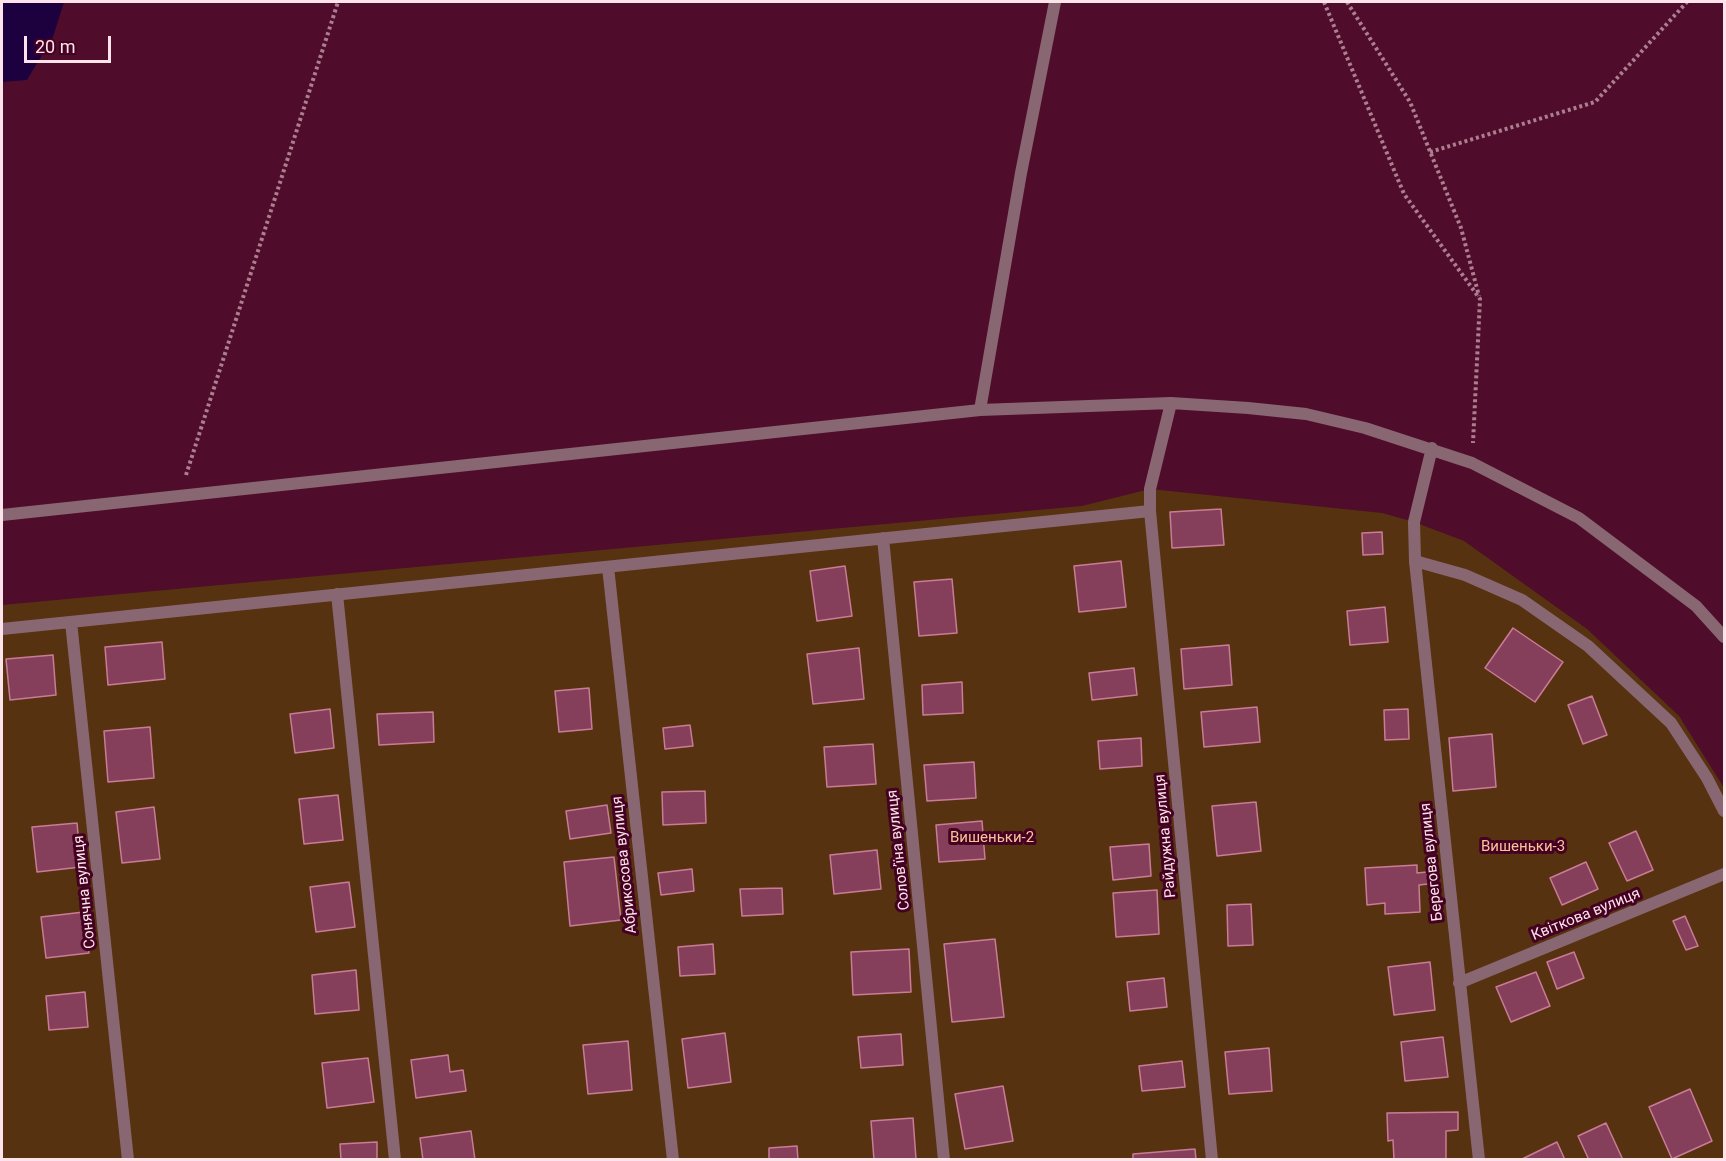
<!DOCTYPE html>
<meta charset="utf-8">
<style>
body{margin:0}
#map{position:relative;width:1726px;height:1161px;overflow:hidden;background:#500d2b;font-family:Roboto,sans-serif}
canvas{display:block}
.frame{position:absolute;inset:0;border:3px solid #fde3ea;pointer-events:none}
.scale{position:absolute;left:24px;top:36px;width:87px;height:27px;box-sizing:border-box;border:3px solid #fde3ea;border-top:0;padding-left:8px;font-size:18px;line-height:21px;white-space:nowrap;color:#fde3ea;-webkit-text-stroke:4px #440121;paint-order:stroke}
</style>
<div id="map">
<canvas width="1726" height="1161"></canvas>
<div class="frame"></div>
<div class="scale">20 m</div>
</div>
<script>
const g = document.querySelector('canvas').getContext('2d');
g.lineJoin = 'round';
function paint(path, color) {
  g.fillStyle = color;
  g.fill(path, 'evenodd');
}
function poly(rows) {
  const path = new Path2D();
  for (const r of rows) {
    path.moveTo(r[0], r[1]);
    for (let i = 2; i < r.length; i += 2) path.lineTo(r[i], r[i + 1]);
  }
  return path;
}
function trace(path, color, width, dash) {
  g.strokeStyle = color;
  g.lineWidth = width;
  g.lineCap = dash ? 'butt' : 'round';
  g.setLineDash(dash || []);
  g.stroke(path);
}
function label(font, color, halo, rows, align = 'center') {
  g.font = font + ' Roboto,sans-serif';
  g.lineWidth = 6;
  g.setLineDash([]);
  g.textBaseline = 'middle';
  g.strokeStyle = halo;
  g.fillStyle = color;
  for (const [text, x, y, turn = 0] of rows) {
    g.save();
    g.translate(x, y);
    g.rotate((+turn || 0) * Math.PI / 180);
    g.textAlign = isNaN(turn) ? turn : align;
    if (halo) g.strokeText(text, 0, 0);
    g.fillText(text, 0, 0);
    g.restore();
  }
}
paint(poly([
 [1150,489,1382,513,1414,522,1464,541,1587,629,1679,716,1724,788,1724,1159,2,1160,2,605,1082,506]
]), '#573211');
paint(poly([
 [2,2,64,2,53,37,27,80,2,82]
]), '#1d003e');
const building = poly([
 [1221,509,1224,545,1172,548,1170,512,1221,509],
 [1382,532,1383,554,1363,555,1362,533,1382,532],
 [1121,561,1126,607,1079,612,1074,566,1121,561],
 [845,566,852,616,817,621,810,571,845,566],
 [952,579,957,633,919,636,914,582,952,579],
 [1385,607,1388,642,1350,645,1347,611,1385,607],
 [1513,628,1563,662,1535,702,1485,668,1513,628],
 [162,642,165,679,108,685,105,647,162,642],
 [1229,645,1232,685,1184,689,1181,649,1229,645],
 [859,648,864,699,813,704,807,654,859,648],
 [53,655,56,695,10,700,6,659,53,655],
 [1134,668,1137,695,1092,700,1089,673,1134,668],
 [962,682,963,713,923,715,922,685,962,682],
 [589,688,592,729,559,732,555,691,589,688],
 [1592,696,1607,735,1583,744,1568,705,1592,696],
 [1257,707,1260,742,1204,747,1201,712,1257,707],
 [330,709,334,748,295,753,290,714,330,709],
 [1408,709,1409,739,1385,740,1384,710,1408,709],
 [433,712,434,742,379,745,377,714,433,712],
 [690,725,693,746,665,749,663,728,690,725],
 [150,727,154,778,108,782,104,731,150,727],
 [1492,734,1496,787,1453,791,1449,738,1492,734],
 [1141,738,1142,766,1100,769,1098,741,1141,738],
 [873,744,876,784,827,787,824,747,873,744],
 [974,762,976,798,927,801,924,765,974,762],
 [705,791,706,823,663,825,662,792,705,791],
 [338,795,343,840,304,844,299,799,338,795],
 [1256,802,1261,851,1217,856,1212,806,1256,802],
 [607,805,611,833,570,839,566,811,607,805],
 [154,807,160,859,122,863,116,812,154,807],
 [982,821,985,859,939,862,936,825,982,821],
 [77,823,81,867,37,872,32,827,77,823],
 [1636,831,1653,870,1627,881,1609,843,1636,831],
 [1149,844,1151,876,1113,880,1110,847,1149,844],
 [877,850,881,889,834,894,830,855,877,850],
 [614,857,621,920,570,926,564,862,614,857],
 [1586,862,1598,889,1562,905,1550,878,1586,862],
 [1417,865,1417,873,1427,872,1428,884,1419,885,1420,912,1385,914,1385,903,1367,905,1365,868,1417,865],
 [692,869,694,891,661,895,658,873,692,869],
 [349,882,355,927,316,932,310,887,349,882],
 [782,888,783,914,742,916,740,889,782,888],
 [1157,890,1159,934,1116,937,1113,893,1157,890],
 [1251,904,1253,945,1228,946,1227,905,1251,904],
 [84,912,89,953,46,958,41,917,84,912],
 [1685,916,1698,946,1686,950,1673,921,1685,916],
 [995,939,1004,1017,952,1022,944,944,995,939],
 [713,944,715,974,680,976,678,947,713,944],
 [909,949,911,992,853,995,851,952,909,949],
 [1574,952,1584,978,1557,989,1547,962,1574,952],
 [1430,962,1435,1010,1394,1015,1388,967,1430,962],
 [356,970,359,1010,315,1014,312,975,356,970],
 [1536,972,1550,1006,1511,1022,1496,987,1536,972],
 [1164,978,1167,1007,1130,1011,1127,982,1164,978],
 [85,992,88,1027,49,1030,46,996,85,992],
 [725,1033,731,1082,688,1088,682,1039,725,1033],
 [901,1034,903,1065,861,1068,858,1037,901,1034],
 [1443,1037,1448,1077,1405,1081,1401,1042,1443,1037],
 [628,1041,632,1090,588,1094,583,1045,628,1041],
 [1269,1048,1272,1091,1229,1094,1225,1052,1269,1048],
 [448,1055,450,1072,463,1070,466,1091,416,1098,411,1060,448,1055],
 [368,1058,374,1102,327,1108,322,1063,368,1058],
 [1182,1061,1185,1087,1142,1091,1139,1066,1182,1061],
 [1003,1086,1013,1141,965,1149,955,1094,1003,1086],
 [1690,1089,1712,1141,1672,1159,1649,1107,1690,1089],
 [1458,1112,1458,1130,1446,1131,1446,1159,1394,1160,1393,1140,1388,1141,1387,1113,1458,1112],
 [913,1118,916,1159,874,1160,871,1121,913,1118],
 [1606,1123,1623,1160,1589,1160,1578,1136,1606,1123],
 [471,1131,475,1160,423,1160,420,1138,471,1131],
 [377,1142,377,1160,341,1160,340,1144,377,1142],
 [1557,1142,1565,1160,1520,1160,1557,1142],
 [797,1146,798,1160,769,1160,769,1148,797,1146],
 [1195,1149,1196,1160,1133,1160,1133,1154,1195,1149]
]);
paint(building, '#863f5a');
trace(building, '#c97c96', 1.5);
trace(poly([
 [1324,2,1404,194,1480,299,1473,443],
 [1347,2,1410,102,1461,228,1479,296],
 [1430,152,1595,102,1687,2],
 [186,475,338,2]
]), '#ac7e90', 4, [3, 3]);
trace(poly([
 [883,538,944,1160],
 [608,567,673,1160],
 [337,594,395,1160],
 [71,622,128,1160],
 [2,629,1150,511,1212,1160],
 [1459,983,1724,874],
 [1479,1160,1415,561,1465,575,1522,600,1588,646,1671,723,1707,778,1724,811]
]), '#896772', 12);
trace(poly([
 [980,410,1021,173,1055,2],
 [1150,511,1150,489,1171,403],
 [2,515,980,410,1171,403,1248,408,1306,414,1365,428,1472,463,1579,518,1696,606,1724,637],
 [1415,561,1414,522,1432,448]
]), '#896772', 12);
label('15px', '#fde3ea', '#440121', [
 ["Райдужна вулиця",1166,836,-95],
 ["Соловʼїна вулиця",899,850,-96],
 ["Берегова вулиця",1432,862,-96],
 ["Абрикосова вулиця",625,865,-96],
 ["Сонячна вулиця",85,892,-96],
 ["Квіткова вулиця",1586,915,-22]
]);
label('15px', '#fac39a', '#440121', [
 ["Вишеньки-2",992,838],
 ["Вишеньки-3",1523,847]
]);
</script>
